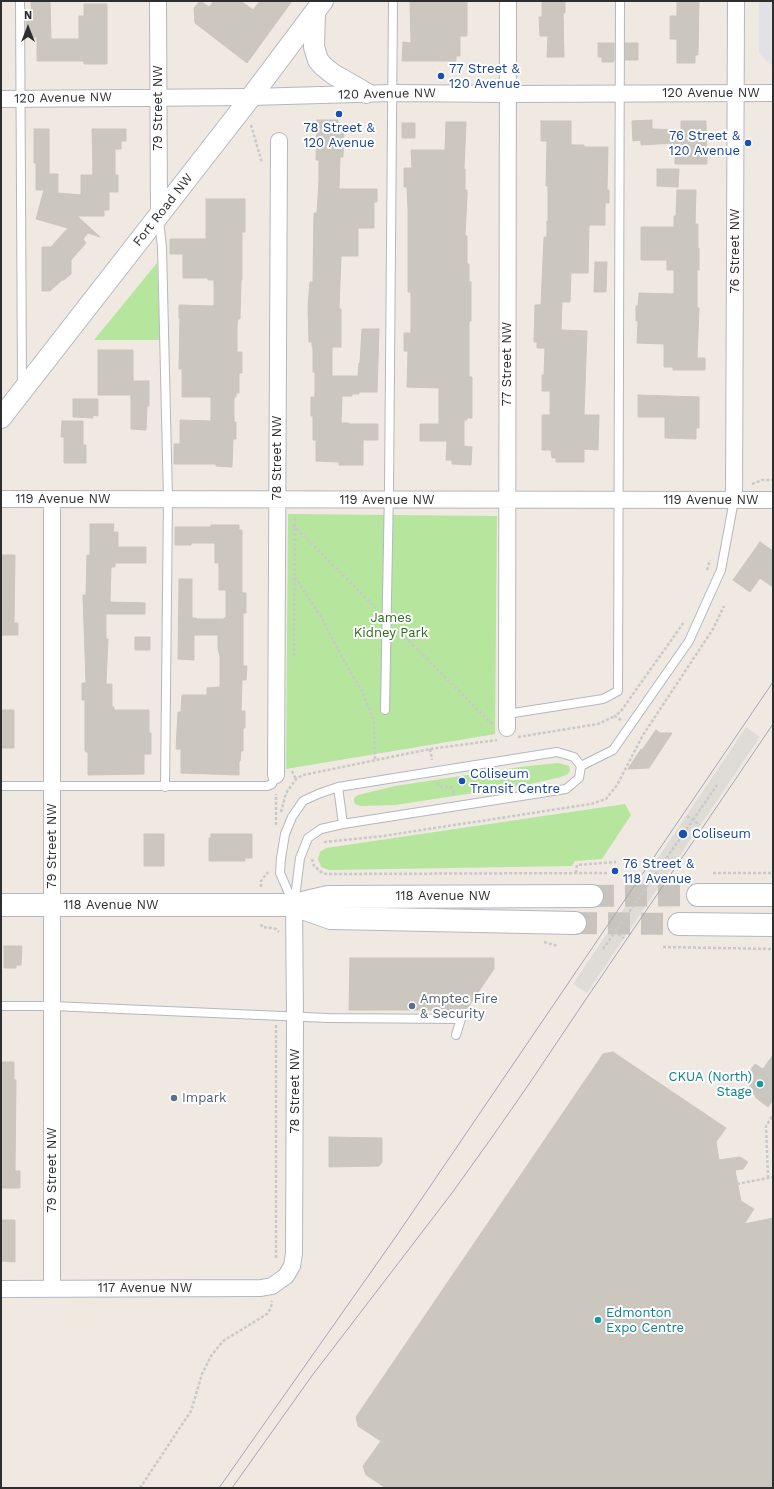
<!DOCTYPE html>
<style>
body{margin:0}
#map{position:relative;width:774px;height:1489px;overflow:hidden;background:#efe9e1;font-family:"Work Sans",sans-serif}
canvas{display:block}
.frame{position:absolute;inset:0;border:2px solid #2e2e2e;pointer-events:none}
.north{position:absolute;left:8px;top:8px;width:40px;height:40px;-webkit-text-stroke:3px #fff;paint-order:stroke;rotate:0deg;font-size:11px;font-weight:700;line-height:16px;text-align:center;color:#2e2e2e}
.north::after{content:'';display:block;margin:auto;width:14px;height:18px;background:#2e2e2e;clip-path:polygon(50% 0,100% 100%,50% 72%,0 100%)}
</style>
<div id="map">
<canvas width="774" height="1489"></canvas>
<div class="frame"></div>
<div class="north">N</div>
</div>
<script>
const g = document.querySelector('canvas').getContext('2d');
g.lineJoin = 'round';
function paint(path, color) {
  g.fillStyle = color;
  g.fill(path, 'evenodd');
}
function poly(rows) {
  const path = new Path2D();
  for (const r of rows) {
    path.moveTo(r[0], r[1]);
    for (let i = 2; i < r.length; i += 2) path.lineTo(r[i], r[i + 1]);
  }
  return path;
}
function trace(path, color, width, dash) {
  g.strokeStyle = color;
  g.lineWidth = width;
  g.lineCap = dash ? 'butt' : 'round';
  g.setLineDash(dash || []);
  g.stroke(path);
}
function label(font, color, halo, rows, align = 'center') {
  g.font = font + ' "Work Sans",sans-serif';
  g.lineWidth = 4;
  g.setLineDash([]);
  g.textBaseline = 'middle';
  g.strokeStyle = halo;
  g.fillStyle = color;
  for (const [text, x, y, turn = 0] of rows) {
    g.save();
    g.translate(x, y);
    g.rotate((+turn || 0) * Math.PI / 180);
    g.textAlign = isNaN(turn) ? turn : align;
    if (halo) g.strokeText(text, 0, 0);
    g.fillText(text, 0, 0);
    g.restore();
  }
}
paint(poly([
 [759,1,773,1,773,67,759,53]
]), '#e3e1e8');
paint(poly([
 [157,263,160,340,94,340],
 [288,514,497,516,495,734,286,769],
 [558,763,569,766,570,771,568,774,561,777,526,785,395,805,360,806,355,804,354,801,354,798,358,795,395,786,520,767],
 [625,804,631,815,602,859,575,861,572,866,329,870,321,867,318,859,320,852,326,848]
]), '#b6e59e');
paint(poly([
 [746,727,760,737,587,993,573,984]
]), '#dfdcd8');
const building = poly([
 [31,1,50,1,51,39,79,39,79,16,84,16,84,4,107,4,107,64,84,64,84,61,37,61,37,37,26,37,26,21,32,20,31,1],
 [200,1,209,7,214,1,241,1,253,10,260,1,292,1,247,63,195,23,194,8,200,1],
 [410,1,467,1,467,36,460,36,460,56,456,56,456,61,402,61,403,42,411,43,410,1],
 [542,1,565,1,565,13,563,13,564,57,547,57,548,36,540,36,539,17,542,17,542,1],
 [677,1,699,1,698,55,695,55,695,63,677,63,677,39,670,39,670,16,677,16,677,1],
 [598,43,614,43,614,60,613,62,602,62,602,57,598,57,598,43],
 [625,43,638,43,638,60,625,60,625,43],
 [317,120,338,120,338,125,342,125,342,127,344,127,343,157,340,157,339,189,377,189,377,202,374,202,374,228,358,228,358,256,341,256,339,309,341,309,341,347,332,347,332,376,358,376,359,363,360,363,362,329,379,329,377,392,359,392,359,394,352,394,352,396,342,396,341,423,349,423,349,424,378,424,378,440,363,440,363,465,339,465,339,462,316,461,316,440,313,440,313,416,311,416,311,397,315,397,315,372,313,372,313,347,312,347,312,342,309,342,308,306,310,282,313,282,314,213,317,213,319,180,319,160,316,160,317,120],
 [652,120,652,129,681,130,681,121,706,121,707,164,675,164,675,143,641,145,641,140,633,141,632,121,652,120],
 [541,121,571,121,571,145,584,145,584,147,608,147,607,190,609,190,609,203,605,203,605,225,589,225,588,273,571,273,570,302,562,302,561,330,587,331,584,415,599,415,598,450,584,449,584,462,556,462,556,458,552,458,551,450,542,450,542,415,550,415,550,391,542,391,542,375,544,375,545,348,537,348,537,342,534,342,535,305,541,305,544,237,547,237,547,221,548,221,548,186,546,186,547,141,541,141,541,121],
 [446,122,466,122,464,169,465,169,465,190,467,190,467,196,465,236,467,236,467,264,469,264,469,282,471,282,471,321,469,321,469,377,472,377,472,418,467,418,467,420,464,420,464,446,472,447,471,465,452,464,452,460,446,460,447,441,420,441,420,424,439,424,439,388,407,387,408,351,404,351,404,333,411,333,411,292,408,292,408,210,407,187,404,187,404,168,412,168,411,150,445,150,446,122],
 [402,123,415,123,415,138,402,138,402,123],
 [34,129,49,129,49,174,58,174,58,193,81,195,81,175,93,175,92,129,126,129,126,141,121,141,121,149,115,149,115,175,118,175,118,192,109,192,109,210,104,210,104,216,77,216,100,237,88,233,83,239,86,243,71,260,71,274,64,280,62,280,50,291,42,291,42,247,51,247,68,228,36,219,44,190,36,190,36,163,34,163,34,129],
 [657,169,679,169,678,187,657,186,657,169],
 [677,190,696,190,695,224,698,224,698,248,699,248,699,270,697,270,697,308,699,308,697,358,705,358,705,370,673,370,673,367,664,367,664,344,637,343,638,321,636,321,636,306,638,306,639,293,674,294,674,270,667,270,667,260,641,260,641,227,674,227,674,216,676,216,677,190],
 [206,199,245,199,245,232,242,232,242,280,241,280,240,319,238,319,237,326,237,352,242,352,242,373,239,373,239,393,236,393,236,397,234,397,234,422,236,422,236,439,233,439,232,467,216,466,216,464,174,464,174,444,180,444,180,420,211,421,211,397,182,397,182,369,179,369,180,318,179,318,179,305,214,306,214,280,208,280,208,278,183,278,183,254,170,254,170,239,206,239,206,199],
 [595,262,607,262,606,292,594,292,595,262],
 [98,350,133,350,133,381,149,381,149,406,147,406,146,430,131,429,131,395,98,395,98,350],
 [638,395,699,397,699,428,696,428,696,439,665,438,665,417,638,417,638,395],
 [73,399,98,399,98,416,93,415,93,418,73,417,73,399],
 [62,421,83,421,83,445,86,445,86,463,64,463,64,437,61,437,62,421],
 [90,524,114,524,113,532,118,532,118,547,146,547,146,563,115,563,115,567,111,567,110,602,145,603,145,614,106,614,106,639,108,639,106,683,107,684,112,684,112,707,114,707,114,710,149,710,149,733,151,733,151,754,144,754,144,774,88,775,88,752,86,752,85,750,85,700,82,700,82,683,86,683,83,595,86,595,87,555,90,555,90,524],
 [211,525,239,525,239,530,242,530,242,593,246,593,246,613,243,613,243,666,247,666,246,680,242,680,242,681,241,711,245,711,245,728,243,728,243,751,241,751,240,761,239,761,239,775,181,773,181,749,176,749,178,712,181,712,182,695,207,695,207,688,220,687,220,656,218,649,218,635,194,635,194,660,178,659,179,579,192,579,192,618,196,618,196,619,224,619,224,618,226,618,226,590,219,590,219,563,215,563,215,543,191,543,191,545,175,545,175,527,211,527,211,525],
 [760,542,773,551,773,587,760,578,750,592,733,580,760,542],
 [1,555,15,555,14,623,18,623,18,635,1,635,1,555],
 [135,637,150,637,150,650,135,650,135,637],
 [1,710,14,710,14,748,1,748,1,710],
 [656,730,660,733,672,733,649,768,628,769,641,749,642,750,656,730],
 [144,834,164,834,164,866,144,866,144,834],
 [211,834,252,834,252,858,245,858,245,861,209,861,209,838,211,838,211,834],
 [4,946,22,946,21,965,16,965,16,968,4,968,4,946],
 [350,958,494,958,494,969,466,1010,349,1010,350,958],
 [613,1052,726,1128,716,1142,719,1160,740,1157,748,1162,743,1169,735,1170,741,1201,754,1209,744,1224,773,1218,773,1488,386,1488,366,1475,363,1466,381,1441,358,1426,356,1417,603,1054,613,1052],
 [773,1055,773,1100,768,1107,755,1097,756,1096,749,1091,751,1087,743,1081,755,1064,763,1069,773,1055],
 [1,1062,14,1062,14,1080,16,1080,15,1171,20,1171,20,1188,1,1188,1,1062],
 [329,1137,382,1138,382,1162,379,1166,329,1167,329,1137],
 [1,1220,15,1220,15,1262,1,1261,1,1220]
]);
paint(building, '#cbc7bf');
trace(building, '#cbc5ba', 1);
trace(poly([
 [592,896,698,895],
 [575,923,679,924]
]), '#c8c4bd', 22, [22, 11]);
const service = poly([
 [20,1,22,385],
 [159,221,162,247,168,499,165,787],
 [385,710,389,488,393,1],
 [507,714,603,699,618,691,620,1],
 [557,752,574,757,581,766,579,778,566,789,343,824,321,829,308,838,300,858,294,905,280,873,281,858,285,834,292,817,303,801,318,794,338,787,557,752],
 [581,766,613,750,689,641,721,570,734,500],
 [1,786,267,786,272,784,276,775],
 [338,787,343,824],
 [1,1006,52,1006,328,1018,461,1019,456,1035]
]);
const minor = poly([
 [158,1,159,216],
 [1,99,251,97,392,93,508,94,773,93],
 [1,499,773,500],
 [52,499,52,1289],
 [734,500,736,1],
 [507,728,508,1],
 [276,775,279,141],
 [1,1289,261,1288,272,1286,286,1276,292,1266,294,1253,295,1017,294,905]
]);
const tertiary = poly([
 [315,12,314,47,318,60,323,66,333,74,366,93],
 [1,418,251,97,323,1]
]);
const secondary = poly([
 [698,895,773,895],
 [1,905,294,905,328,897,592,896],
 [294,905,331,918,575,923],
 [679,924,773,925]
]);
trace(service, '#b4b7c1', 10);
trace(minor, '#b4b7c1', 18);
trace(tertiary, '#b4b7c1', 22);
trace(secondary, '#b4b7c1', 24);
trace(poly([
 [251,125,262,163],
 [752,484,762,480,773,480],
 [293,525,376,608],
 [707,570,710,560],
 [295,577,321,617,343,659,363,693,374,720,375,760],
 [398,630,492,724],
 [294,656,295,515],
 [621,720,615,716,621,711,684,622],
 [518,737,598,724,615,716],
 [430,749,432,760],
 [292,771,296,779],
 [437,783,440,787,451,787,453,790,454,796],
 [281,812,286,793,296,779,303,775,430,749,497,740],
 [687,816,700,825],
 [693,820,717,785],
 [276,825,276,794],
 [324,842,383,836,591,804,606,799,617,785,643,735,713,629,724,606],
 [312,859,314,866,321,872,326,874,608,873],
 [576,873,577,865,616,862],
 [713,873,773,873],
 [261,887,261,881,268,872],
 [261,924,262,927,271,928,276,929,279,932],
 [610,929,624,938],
 [544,942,558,946],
 [663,947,773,949],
 [603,949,615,932],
 [276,1025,276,1258],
 [768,1178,766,1126,773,1115],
 [737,1184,773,1177],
 [140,1488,191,1411,202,1374,211,1356,223,1341,267,1314,271,1308,272,1301]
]), '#c9c9c9', 2.5, [3, 2]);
trace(service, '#fff', 8);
trace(minor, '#fff', 16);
trace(tertiary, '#fff', 20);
trace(secondary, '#fff', 22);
trace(poly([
 [219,1488,397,1235,773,682],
 [232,1488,311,1377,452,1193,490,1140,529,1084,584,1002,773,724]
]), '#a3a6b8', 1);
trace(poly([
 [615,932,693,820]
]), '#c9c9c9', 2.5, [3, 2]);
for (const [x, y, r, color] of [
 [441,76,4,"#1a4fb4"],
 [339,114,4,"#1a4fb4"],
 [748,143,4,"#1a4fb4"],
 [462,781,4,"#1a4fb4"],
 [683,834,5,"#1a4fb4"],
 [615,871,4,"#1a4fb4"],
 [412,1006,4,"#5c6f8a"],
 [760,1084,4,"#0f9aa8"],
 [174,1098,4,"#5c6f8a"],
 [598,1320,4,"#0f9aa8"]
]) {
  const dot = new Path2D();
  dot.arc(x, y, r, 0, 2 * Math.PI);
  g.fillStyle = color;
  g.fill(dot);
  trace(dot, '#fff', 1.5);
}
label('13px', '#164399', '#fff', [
 ["77 Street &",449,69],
 ["120 Avenue",449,84],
 ["78 Street &",339,128,"center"],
 ["120 Avenue",339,143,"center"],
 ["76 Street &",740,136,"right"],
 ["120 Avenue",740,151,"right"],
 ["Coliseum",470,774],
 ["Transit Centre",470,789],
 ["Coliseum",692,834],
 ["76 Street &",623,864],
 ["118 Avenue",623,879]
], 'left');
label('13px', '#2e2e2e', '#fff', [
 ["120 Avenue NW",711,93],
 ["120 Avenue NW",387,94,-1],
 ["120 Avenue NW",63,98,-1],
 ["79 Street NW",158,108,-90],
 ["Fort Road NW",163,210,-52],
 ["76 Street NW",735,251,-90],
 ["77 Street NW",507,364,-90],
 ["78 Street NW",277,458,-90],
 ["119 Avenue NW",63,499],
 ["119 Avenue NW",387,500],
 ["119 Avenue NW",711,500],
 ["79 Street NW",52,846,-90],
 ["118 Avenue NW",443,896],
 ["118 Avenue NW",111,905],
 ["78 Street NW",295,1091,-90],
 ["79 Street NW",52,1170,-90],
 ["117 Avenue NW",145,1288]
]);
label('13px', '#2c6e1b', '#fff', [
 ["James",391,618],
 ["Kidney Park",391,633]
]);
label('13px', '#4e5e75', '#fff', [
 ["Amptec Fire",420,999],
 ["& Security",420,1014],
 ["Impark",182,1098]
], 'left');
label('13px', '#0d838f', '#fff', [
 ["CKUA (North)",752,1077],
 ["Stage",752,1092],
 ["Edmonton",606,1313,"left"],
 ["Expo Centre",606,1328,"left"]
], 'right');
</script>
